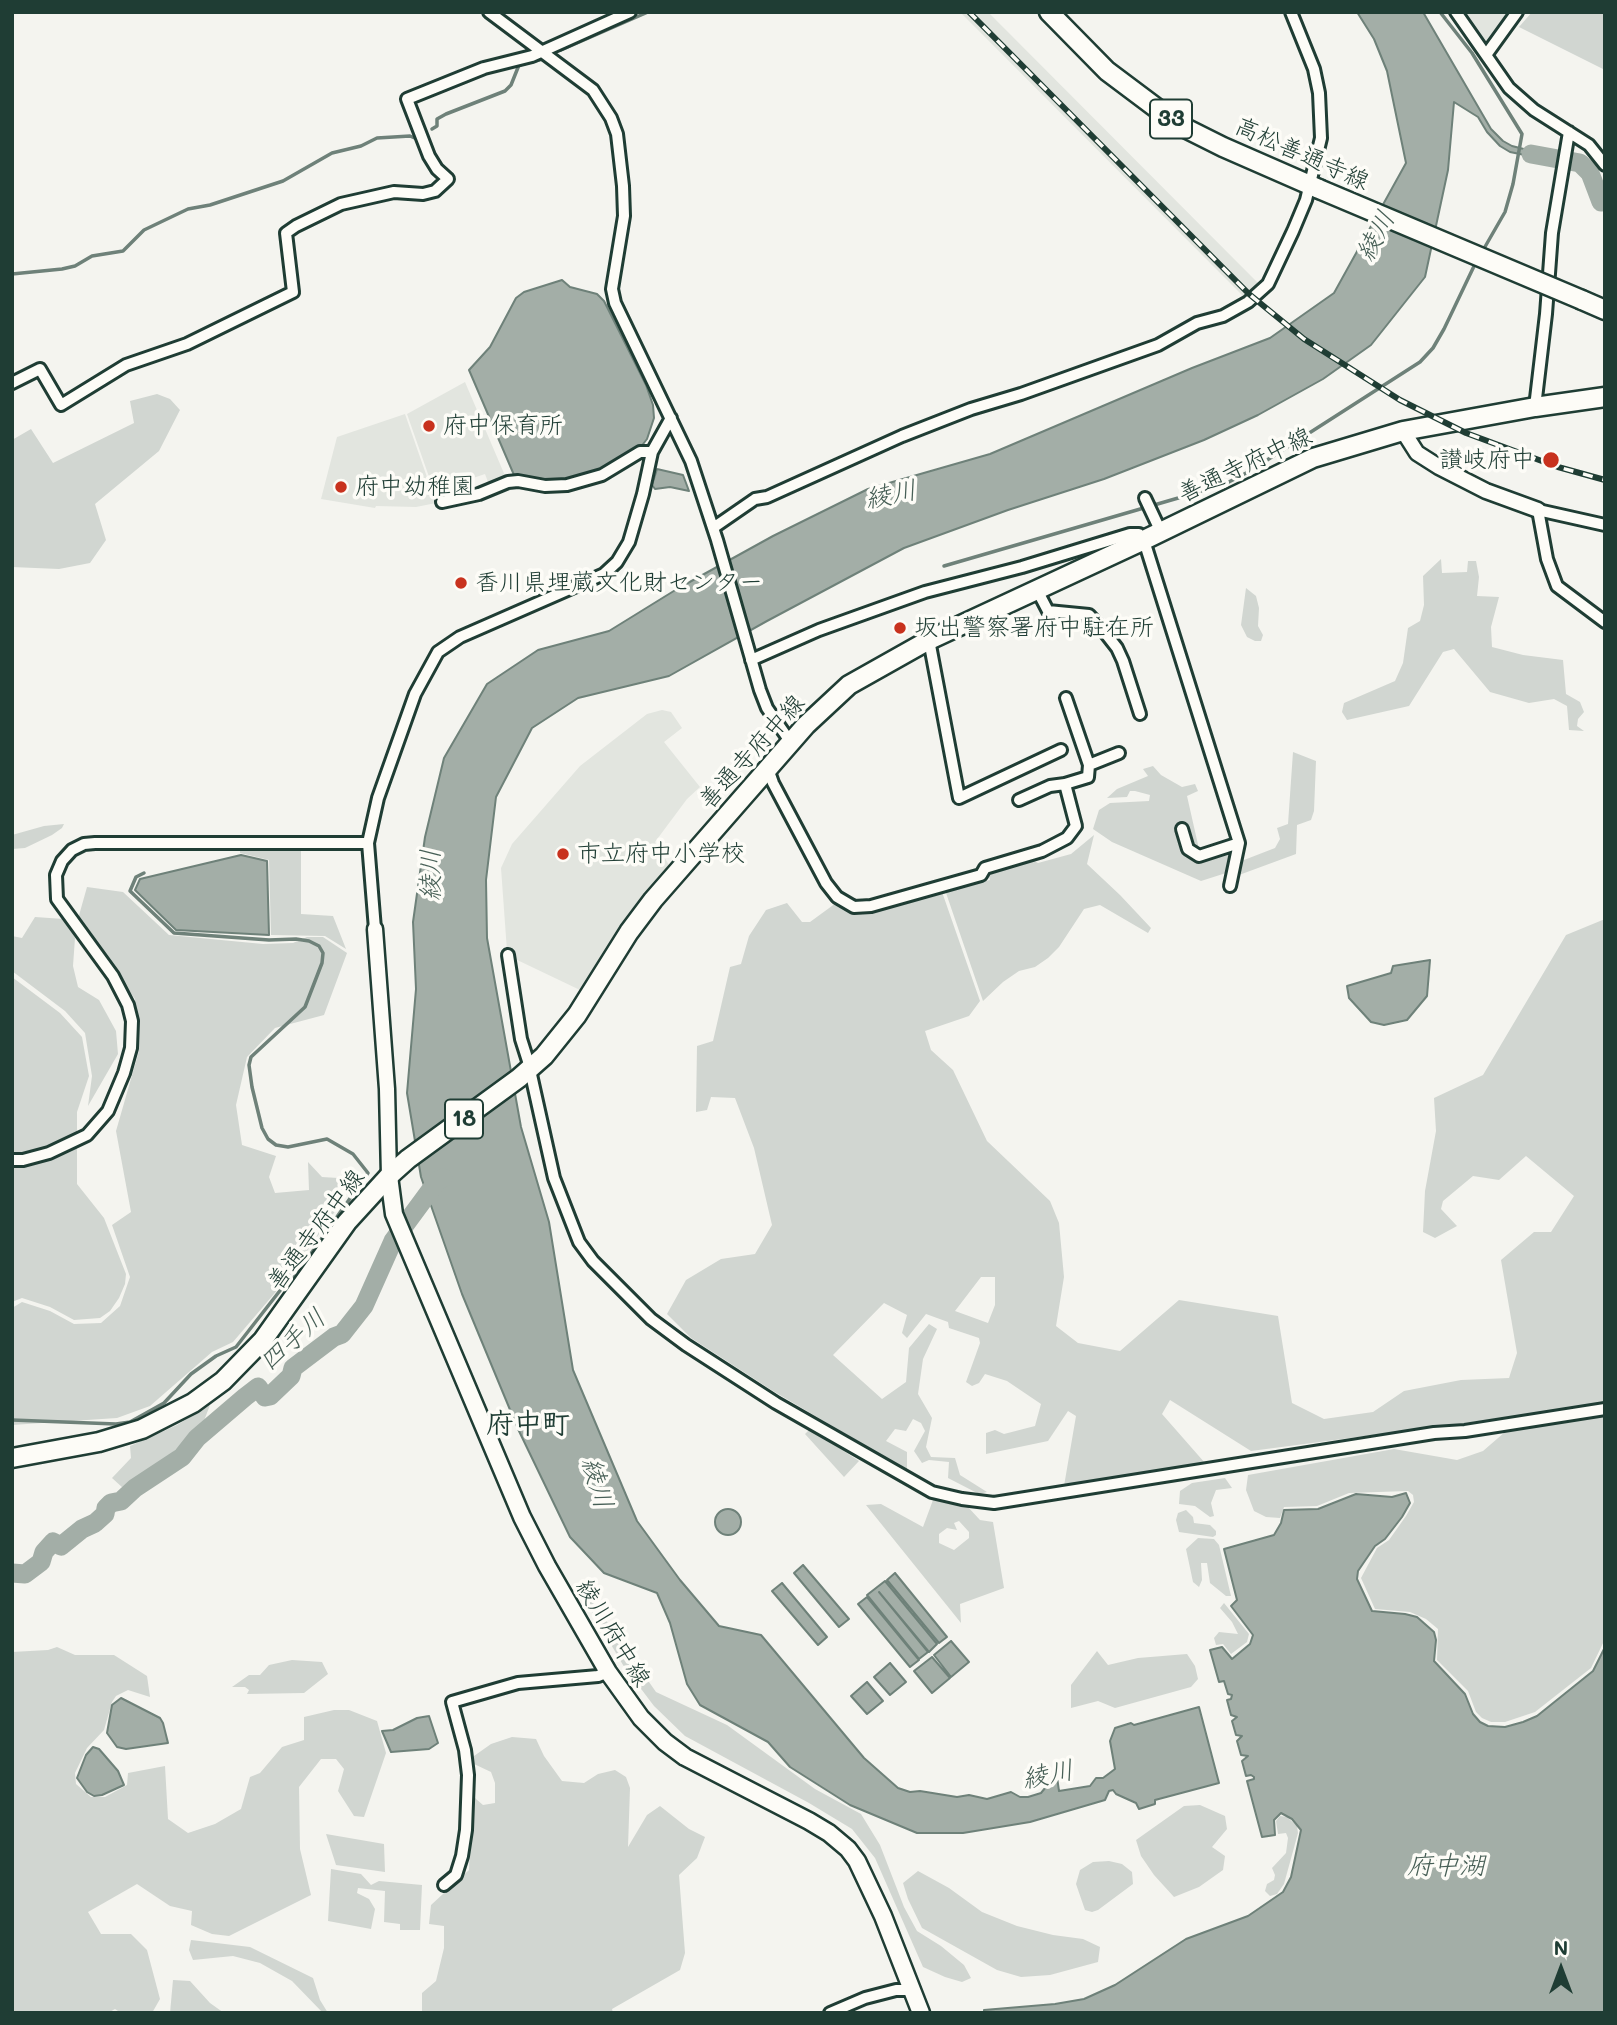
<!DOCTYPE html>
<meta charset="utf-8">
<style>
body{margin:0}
#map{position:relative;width:1617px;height:2025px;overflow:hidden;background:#f4f4ef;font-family:Mali,sans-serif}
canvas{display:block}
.frame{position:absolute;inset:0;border:14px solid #1f3d34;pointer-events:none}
.north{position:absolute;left:1526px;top:1934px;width:70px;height:70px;-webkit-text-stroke:5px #fdfcf7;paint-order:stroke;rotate:0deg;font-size:19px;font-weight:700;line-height:28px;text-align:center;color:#1f3d34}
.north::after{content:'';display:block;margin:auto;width:24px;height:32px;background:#1f3d34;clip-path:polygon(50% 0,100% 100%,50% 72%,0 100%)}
</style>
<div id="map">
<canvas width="1617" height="2025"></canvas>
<div class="frame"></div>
<div class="north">N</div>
</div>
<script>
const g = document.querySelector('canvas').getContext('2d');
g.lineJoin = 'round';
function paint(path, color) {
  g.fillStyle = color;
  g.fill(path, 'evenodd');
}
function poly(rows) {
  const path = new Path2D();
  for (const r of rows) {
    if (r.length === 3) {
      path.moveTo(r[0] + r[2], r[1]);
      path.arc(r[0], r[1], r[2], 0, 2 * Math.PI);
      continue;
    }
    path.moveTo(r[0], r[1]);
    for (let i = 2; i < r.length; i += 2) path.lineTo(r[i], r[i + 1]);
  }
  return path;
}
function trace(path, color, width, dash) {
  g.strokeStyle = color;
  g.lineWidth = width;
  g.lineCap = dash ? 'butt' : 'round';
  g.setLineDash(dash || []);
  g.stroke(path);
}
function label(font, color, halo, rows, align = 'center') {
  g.font = font + ' Mali,"Klee One",sans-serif';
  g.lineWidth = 7;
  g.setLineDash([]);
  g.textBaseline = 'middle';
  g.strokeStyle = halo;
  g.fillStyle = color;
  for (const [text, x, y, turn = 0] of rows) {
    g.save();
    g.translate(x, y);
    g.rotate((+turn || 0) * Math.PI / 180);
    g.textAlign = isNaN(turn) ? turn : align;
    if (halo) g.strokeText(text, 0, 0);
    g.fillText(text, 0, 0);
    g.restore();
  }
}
paint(poly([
 [960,12,988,12,1258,283,1245,298],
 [1463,12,1512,12,1488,43],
 [465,382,506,478,488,482,485,474,434,491,407,414],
 [405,414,436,503,416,507,376,506,375,508,321,499,337,437],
 [662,710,671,712,682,728,664,742,700,787,687,799,655,842,669,865,625,921,580,990,513,958,507,951,501,868,512,844,580,766,647,714]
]), '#e2e5df');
paint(poly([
 [1532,12,1605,12,1605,70,1519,27],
 [157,394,170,399,180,410,159,451,95,504,106,540,90,563,59,569,12,567,12,440,31,429,53,463,134,423,130,401],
 [1441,559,1442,573,1467,572,1468,561,1476,561,1479,577,1477,596,1499,597,1491,627,1492,647,1523,655,1563,660,1566,694,1580,702,1584,712,1578,719,1577,726,1584,731,1569,730,1567,706,1554,699,1529,703,1490,692,1454,649,1443,652,1409,706,1347,720,1342,712,1344,703,1395,681,1403,663,1408,628,1420,621,1424,605,1423,576],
 [1246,588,1256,596,1259,608,1258,626,1263,635,1261,641,1255,641,1247,637,1241,625],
 [1293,752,1316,761,1314,811,1311,820,1297,825,1296,854,1239,875,1226,873,1201,881,1112,842,1093,829,1099,810,1110,803,1149,801,1150,795,1135,791,1130,791,1127,797,1107,798,1117,789,1148,776,1143,769,1153,766,1161,775,1182,787,1195,784,1198,791,1187,796,1199,849,1217,856,1233,850,1244,860,1275,848,1280,839,1277,828,1288,824],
 [64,824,62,828,52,835,25,848,12,849,12,835,44,826],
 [1094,835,1087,864,1120,895,1151,928,1148,933,1100,905,1084,909,1059,947,1048,958,1035,967,1019,971,1003,982,983,1001,945,890,990,880,988,873,1031,859,1038,863,1071,854],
 [240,850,301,850,301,914,333,916,346,949,325,936,271,935,269,860,240,853],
 [87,887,123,892,169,935,263,944,293,943,307,937,323,937,347,953,324,1015,275,1028,247,1057,236,1105,242,1145,276,1156,269,1177,275,1193,309,1190,308,1162,322,1177,354,1179,338,1207,291,1274,233,1342,212,1352,150,1406,117,1418,12,1425,12,1308,22,1302,50,1311,74,1324,101,1323,120,1306,130,1277,112,1225,131,1212,116,1131,139,1051,135,999,78,919],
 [941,889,980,1001,969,1016,925,1031,931,1050,953,1070,987,1141,1050,1201,1059,1223,1064,1277,1056,1326,1078,1343,1120,1351,1179,1300,1278,1316,1292,1403,1324,1419,1373,1412,1404,1391,1461,1380,1509,1378,1517,1353,1501,1260,1534,1232,1551,1232,1574,1196,1526,1156,1499,1180,1473,1176,1443,1201,1441,1209,1457,1226,1435,1238,1423,1232,1425,1191,1436,1131,1434,1098,1483,1075,1566,935,1605,919,1605,1402,1480,1421,1251,1451,1170,1400,1162,1414,1205,1463,1064,1486,1076,1416,1068,1411,1048,1441,986,1454,986,1433,995,1430,1004,1434,1035,1426,1041,1404,1007,1381,985,1374,979,1383,972,1386,966,1382,980,1343,979,1338,949,1328,948,1322,926,1314,907,1338,902,1333,907,1315,884,1303,833,1355,882,1399,906,1382,909,1348,929,1324,937,1329,923,1359,918,1394,932,1418,926,1447,931,1457,955,1458,960,1475,987,1492,979,1494,948,1478,949,1462,929,1460,922,1463,914,1451,925,1431,921,1423,913,1419,906,1431,895,1429,886,1441,907,1452,907,1470,773,1391,691,1338,667,1314,686,1280,721,1259,755,1254,772,1225,754,1148,735,1098,711,1097,707,1110,696,1112,697,1046,713,1041,730,967,741,964,749,936,766,910,787,903,802,922,810,922,836,903,854,913],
 [981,1277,995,1277,995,1305,988,1323,955,1311],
 [35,917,64,919,75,938,73,966,78,987,99,1000,116,1031,118,1054,88,1106,92,1076,85,1033,65,1011,12,971,12,936,22,938],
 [12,977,60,1013,82,1037,89,1076,77,1112,77,1184,104,1218,126,1274,125,1284,119,1298,110,1311,100,1318,74,1320,50,1307,22,1298,12,1302],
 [210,1405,202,1426,172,1453,123,1488,112,1478,131,1458,130,1446,177,1425],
 [1605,1416,1605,1639,1591,1668,1535,1712,1505,1722,1491,1722,1482,1718,1476,1712,1468,1691,1437,1660,1438,1629,1426,1619,1410,1612,1375,1609,1361,1578,1377,1548,1389,1540,1406,1516,1414,1502,1413,1495,1408,1491,1349,1493,1317,1506,1284,1507,1280,1518,1266,1517,1254,1511,1246,1490,1248,1475,1394,1449,1457,1460,1483,1451,1505,1432],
 [810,1429,859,1461,844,1477,805,1434],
 [1225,1478,1232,1488,1216,1490,1211,1503,1214,1516,1210,1517,1195,1506,1179,1504,1180,1491,1192,1483],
 [933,1500,967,1506,980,1520,993,1522,1004,1588,960,1604,961,1623,866,1505,881,1504,923,1527],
 [959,1521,969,1532,969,1538,954,1550,939,1543,939,1534,947,1528,957,1530,954,1523],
 [1186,1510,1193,1517,1194,1523,1210,1525,1216,1531,1216,1535,1213,1537,1179,1532,1176,1520,1178,1513],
 [1198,1538,1214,1539,1219,1545,1231,1596,1226,1596,1210,1583,1207,1563,1201,1563,1202,1580,1199,1587,1193,1582,1186,1549],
 [582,1586,656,1692,727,1725,815,1789,861,1814,880,1845,904,1907,917,1931,941,1946,964,1965,971,1978,962,1982,945,1977,923,1967,875,1858,852,1829,809,1803,685,1736,654,1706,623,1665,582,1595],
 [1224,1603,1249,1634,1247,1642,1231,1654,1223,1644,1216,1645,1214,1638,1219,1632,1238,1634,1232,1622,1220,1608],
 [57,1647,75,1655,114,1655,147,1676,150,1697,128,1690,116,1696,112,1702,104,1730,87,1748,75,1773,76,1784,91,1797,105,1797,127,1785,128,1773,165,1766,168,1819,188,1833,215,1824,241,1809,250,1777,260,1773,282,1747,304,1740,304,1717,334,1710,349,1710,377,1721,386,1753,364,1817,354,1816,338,1791,344,1769,336,1759,321,1759,299,1787,300,1849,311,1895,229,1936,212,1934,191,1925,192,1911,170,1906,137,1884,88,1912,101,1934,131,1934,147,1950,160,1999,152,2013,121,2013,115,2009,108,2013,12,2013,12,1652,48,1650],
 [1097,1651,1108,1665,1138,1658,1187,1654,1195,1666,1198,1679,1191,1687,1115,1708,1098,1701,1071,1708,1071,1685],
 [292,1660,322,1662,328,1674,304,1693,247,1694,249,1690,245,1687,232,1687,249,1675,260,1675,269,1665],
 [512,1737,536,1739,544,1756,562,1781,584,1783,598,1774,615,1770,626,1777,630,1788,628,1847,647,1815,660,1806,689,1829,705,1837,697,1858,679,1875,685,1953,680,1970,612,2009,613,2013,422,2013,422,1993,436,1981,444,1948,444,1926,429,1924,431,1905,469,1870,472,1793,476,1799,483,1805,495,1803,495,1783,491,1772,474,1764,474,1756,491,1744],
 [1200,1805,1225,1816,1227,1829,1212,1847,1225,1856,1223,1870,1199,1887,1174,1897,1154,1875,1141,1856,1136,1840,1184,1806],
 [1280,1816,1287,1817,1297,1826,1298,1833,1284,1884,1277,1894,1270,1896,1265,1891,1267,1884,1274,1880,1275,1875,1272,1868,1286,1853,1288,1838,1286,1833,1278,1834,1276,1821],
 [326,1834,384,1844,385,1872,336,1865],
 [1109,1861,1122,1864,1132,1872,1133,1884,1098,1910,1092,1912,1085,1910,1076,1884,1080,1870,1093,1862],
 [331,1869,361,1874,371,1885,379,1881,422,1885,420,1930,400,1930,400,1924,384,1922,385,1891,358,1888,357,1893,369,1899,375,1909,371,1929,328,1921],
 [918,1871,949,1888,982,1912,1017,1926,1053,1935,1083,1939,1100,1947,1098,1962,1050,1975,1021,1977,997,1970,922,1928,908,1899,903,1883],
 [191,1940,250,1947,313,1978,320,2000,328,2013,322,2012,292,1981,260,1963,233,1956,193,1960,189,1950],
 [173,1980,190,1981,210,2003,224,2013,170,2013]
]), '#d1d6d1');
const water = poly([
 [1357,12,1423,12,1491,129,1503,141,1512,146,1555,157,1554,161,1510,152,1500,146,1487,132,1478,117,1454,102,1448,170,1425,277,1371,345,1323,379,1258,415,1204,440,1104,479,1008,510,904,548,767,621,669,676,578,698,532,728,496,797,486,880,487,938,521,1127,549,1222,573,1370,637,1521,680,1580,719,1626,761,1635,864,1758,898,1788,910,1792,920,1791,957,1797,969,1795,987,1799,1011,1792,1020,1797,1028,1797,1041,1793,1054,1777,1057,1777,1059,1791,1090,1786,1096,1778,1103,1778,1115,1769,1110,1741,1115,1728,1131,1723,1134,1725,1199,1707,1219,1783,1155,1800,1155,1804,1139,1809,1136,1803,1116,1794,1113,1790,1109,1791,1105,1800,1030,1822,963,1833,917,1833,850,1805,790,1767,768,1742,700,1705,687,1684,670,1623,657,1593,604,1573,570,1537,518,1429,462,1294,421,1177,407,1093,416,989,413,922,425,837,444,758,487,684,538,650,609,631,677,589,773,536,868,489,990,454,1192,368,1270,338,1334,293,1406,163,1387,71,1374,39,1357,12],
 [562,280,570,287,597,294,604,301,646,385,653,405,654,418,647,439,640,448,603,470,572,480,556,481,514,475,469,370,490,347,516,298,524,292,562,280],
 [657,469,683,475,689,491,670,487,655,489,652,485,657,469],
 [241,855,267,861,269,935,176,930,135,890,140,879,241,855],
 [1430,960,1427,996,1407,1020,1384,1025,1371,1022,1349,998,1347,986,1391,973,1393,966,1430,960],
 [1406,1493,1410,1503,1402,1517,1385,1539,1375,1546,1358,1571,1357,1579,1372,1611,1405,1614,1417,1617,1434,1632,1436,1640,1434,1661,1465,1694,1473,1714,1480,1722,1488,1726,1505,1727,1523,1722,1537,1716,1593,1671,1605,1647,1605,2013,984,2013,984,2010,1055,2004,1084,1999,1115,1985,1186,1939,1248,1916,1283,1892,1291,1877,1301,1830,1292,1819,1281,1813,1274,1820,1275,1835,1262,1837,1247,1781,1254,1779,1254,1777,1251,1775,1246,1776,1242,1761,1248,1756,1241,1755,1237,1741,1242,1736,1236,1735,1232,1721,1237,1717,1231,1715,1227,1700,1231,1699,1232,1695,1228,1694,1224,1681,1219,1682,1210,1650,1222,1647,1232,1659,1250,1644,1253,1635,1231,1606,1237,1600,1224,1549,1274,1535,1281,1523,1284,1510,1318,1509,1356,1494,1392,1497,1406,1493],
 [728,1522,13],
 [803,1565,849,1619,839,1627,794,1573,803,1565],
 [895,1573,947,1637,939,1643,887,1580,895,1573],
 [885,1581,937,1644,929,1652,879,1592,928,1652,919,1659,867,1595,885,1581],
 [782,1583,827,1637,818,1645,772,1591,782,1583],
 [867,1597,919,1660,910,1667,858,1604,867,1597],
 [951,1641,969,1662,951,1677,934,1655,951,1641],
 [932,1657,950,1678,932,1693,914,1671,932,1657],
 [890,1663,906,1682,890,1695,874,1677,890,1663],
 [867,1682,883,1701,867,1714,851,1696,867,1682],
 [121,1698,160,1718,163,1723,168,1743,126,1749,117,1747,107,1733,112,1705,121,1698],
 [429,1716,438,1743,429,1749,391,1752,382,1731,393,1730,417,1718,429,1716],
 [93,1747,99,1749,118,1771,124,1785,102,1795,94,1796,87,1792,77,1778,86,1755,93,1747]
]);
paint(water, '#a3aea7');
trace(water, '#6e8179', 2);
trace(poly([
 [1440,12,1472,53,1522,134,1513,184,1505,212,1482,252],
 [561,50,648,12],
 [432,129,437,126,437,119,446,114,505,91,511,85,519,65,543,59],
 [12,274,62,269,75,266,92,256,123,251,144,230,188,209,210,205,283,181,332,153,361,146,377,138,410,136,417,139],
 [944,566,1223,485,1250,471,1420,362,1433,348,1444,329,1476,262],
 [12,1420,116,1424,130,1422,164,1403,191,1374,216,1356,236,1347,282,1288,293,1279,368,1173,353,1154,327,1139,288,1147,276,1145,268,1139,262,1128,252,1087,249,1065,251,1057,305,1007,322,963,323,953,319,946,309,941,296,939,269,940,174,933,130,891,136,877,144,873]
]), '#6e8179', 3.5);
trace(poly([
 [1531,154,1580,163,1590,173,1601,202,1605,201],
 [12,1573,25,1574,41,1562,44,1552,53,1542,61,1546,82,1529,95,1523,105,1514,106,1508,111,1503,121,1501,135,1488,182,1457,197,1438,245,1397,258,1387,265,1397,270,1396,291,1376,293,1368,334,1337,342,1334,364,1306,393,1241,438,1180,443,1178]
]), '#a3aea7', 19);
const minor = poly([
 [489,12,593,90,611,118,617,134,623,186,624,216,612,289,615,303,691,461,717,540,760,690,767,708,787,737,792,741],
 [1456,12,1509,88,1534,110,1589,145,1605,165],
 [1486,55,1517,12],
 [12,383,40,369,61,405,126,365,187,344,293,292,286,233,296,226,341,204,394,192,423,194,435,191,448,179,437,169,429,156,407,99,484,68,532,56,630,12],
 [1535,407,1546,314,1552,233,1569,132],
 [1145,498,1161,532],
 [442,502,479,494,508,482,518,481,545,486,567,485,602,475,640,452,652,452],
 [1605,525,1538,510,1547,559,1557,586,1605,622],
 [713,528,755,499,767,497,902,436,971,409,1021,394,1158,345,1197,323,1223,316,1248,302,1268,284,1293,231,1306,200,1321,138,1319,93,1314,69,1291,12],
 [1036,588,1048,611,1089,615,1103,630,1117,648,1123,661,1140,714],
 [929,640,959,798,1061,750],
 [751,660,819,630,925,592,1022,567,1130,534,1139,534,1146,547,1239,843,1230,886],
 [1089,765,1119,753],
 [768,769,773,783,826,883,837,897,854,907,871,906,981,875,985,868,1042,851,1067,838,1076,826,1065,784,1088,777,1089,765,1066,698],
 [1019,800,1050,786,1065,784],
 [1182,829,1188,849,1199,856,1239,843],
 [375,929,368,843,378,798,415,694,438,652,460,637,604,574,617,562,629,542,643,494,652,452,671,418],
 [508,955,521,1039,528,1061,554,1178,579,1242,593,1261,651,1319,686,1345,776,1403,932,1492,962,1499,994,1503,1434,1433,1465,1431,1605,1409],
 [12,1160,23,1160,49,1153,87,1135,108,1111,124,1073,131,1048,132,1021,128,1005,113,976,57,899,56,875,62,861,72,850,84,844,95,843,368,843],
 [444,1885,456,1875,462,1856,466,1830,468,1775,465,1750,452,1702,518,1683,598,1676,608,1672],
 [830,2013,865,1998,896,1990,914,1990]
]);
const tertiary = poly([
 [1403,431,1417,453,1439,467,1486,491,1538,510],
 [375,929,387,1089,389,1176]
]);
const secondary = poly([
 [389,1176,394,1214,522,1517,547,1566,608,1672,641,1718,665,1742,685,1757,809,1821,829,1833,848,1849,857,1861,883,1916,921,2013]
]);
const primary = poly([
 [1049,12,1107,71,1179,125,1223,147,1319,189],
 [1582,300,1605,310],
 [12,1458,99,1442,142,1429,193,1403,223,1381,263,1340,347,1222,389,1176,408,1159,519,1078,544,1056,577,1015,629,932,653,900,806,725,849,685,929,640,1144,540,1313,458,1403,431,1535,407,1605,397]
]);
trace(minor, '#1f3d34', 16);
trace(tertiary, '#1f3d34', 19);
trace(secondary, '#1f3d34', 21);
trace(primary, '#1f3d34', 23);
trace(minor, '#fdfcf7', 10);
trace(tertiary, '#fdfcf7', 14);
trace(secondary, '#fdfcf7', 16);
trace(primary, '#fdfcf7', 18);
const rail = poly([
 [969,12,1249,294,1304,339,1400,400,1466,433,1558,467,1605,480]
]);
trace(rail, '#1f3d34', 6);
trace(rail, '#fdfcf7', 3.5, [10]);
const primaryBridge = poly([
 [1319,189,1582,300]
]);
trace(primaryBridge, '#1f3d34', 23, []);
trace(primaryBridge, '#fdfcf7', 18);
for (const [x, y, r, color] of [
 [429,426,7,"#c8321e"],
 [1551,460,9,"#c8321e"],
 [341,487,7,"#c8321e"],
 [461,583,7,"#c8321e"],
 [900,628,7,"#c8321e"],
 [563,854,7,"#c8321e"]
]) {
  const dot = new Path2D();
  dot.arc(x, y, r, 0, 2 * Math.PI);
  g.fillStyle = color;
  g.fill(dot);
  trace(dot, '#fdfcf7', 2.5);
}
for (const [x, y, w] of [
 [1171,119,42],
 [464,1119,38]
]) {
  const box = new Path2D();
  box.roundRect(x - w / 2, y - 19.5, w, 39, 5);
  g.fillStyle = '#fdfcf7';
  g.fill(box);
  trace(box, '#1f3d34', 2);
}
label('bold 23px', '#1f3d34', null, [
 ["33",1171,119],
 ["18",464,1119]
]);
label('24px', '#1f3d34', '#fdfcf7', [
 ["高松善通寺線",1302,154,24],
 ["善通寺府中線",1245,465,-25],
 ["善通寺府中線",752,752,-48],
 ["善通寺府中線",316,1230,-53],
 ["綾川府中線",613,1633,59]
]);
label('24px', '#1f3d34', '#fdfcf7', [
 ["府中保育所",443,426],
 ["讃岐府中",1535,460,"right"],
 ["府中幼稚園",355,487],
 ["香川県埋蔵文化財センター",475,583],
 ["坂出警察署府中駐在所",914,628],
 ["市立府中小学校",577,854]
], 'left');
label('italic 26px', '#475f56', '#fdfcf7', [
 ["綾川",1376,236,-62],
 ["綾川",891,495,-11],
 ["綾川",431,875,-90],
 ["四手川",293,1340,-42],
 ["綾川",597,1483,74],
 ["綾川",1048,1775,-11],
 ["府中湖",1446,1866]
]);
label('bold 28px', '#1f3d34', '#fdfcf7', [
 ["府中町",528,1424]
]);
</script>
